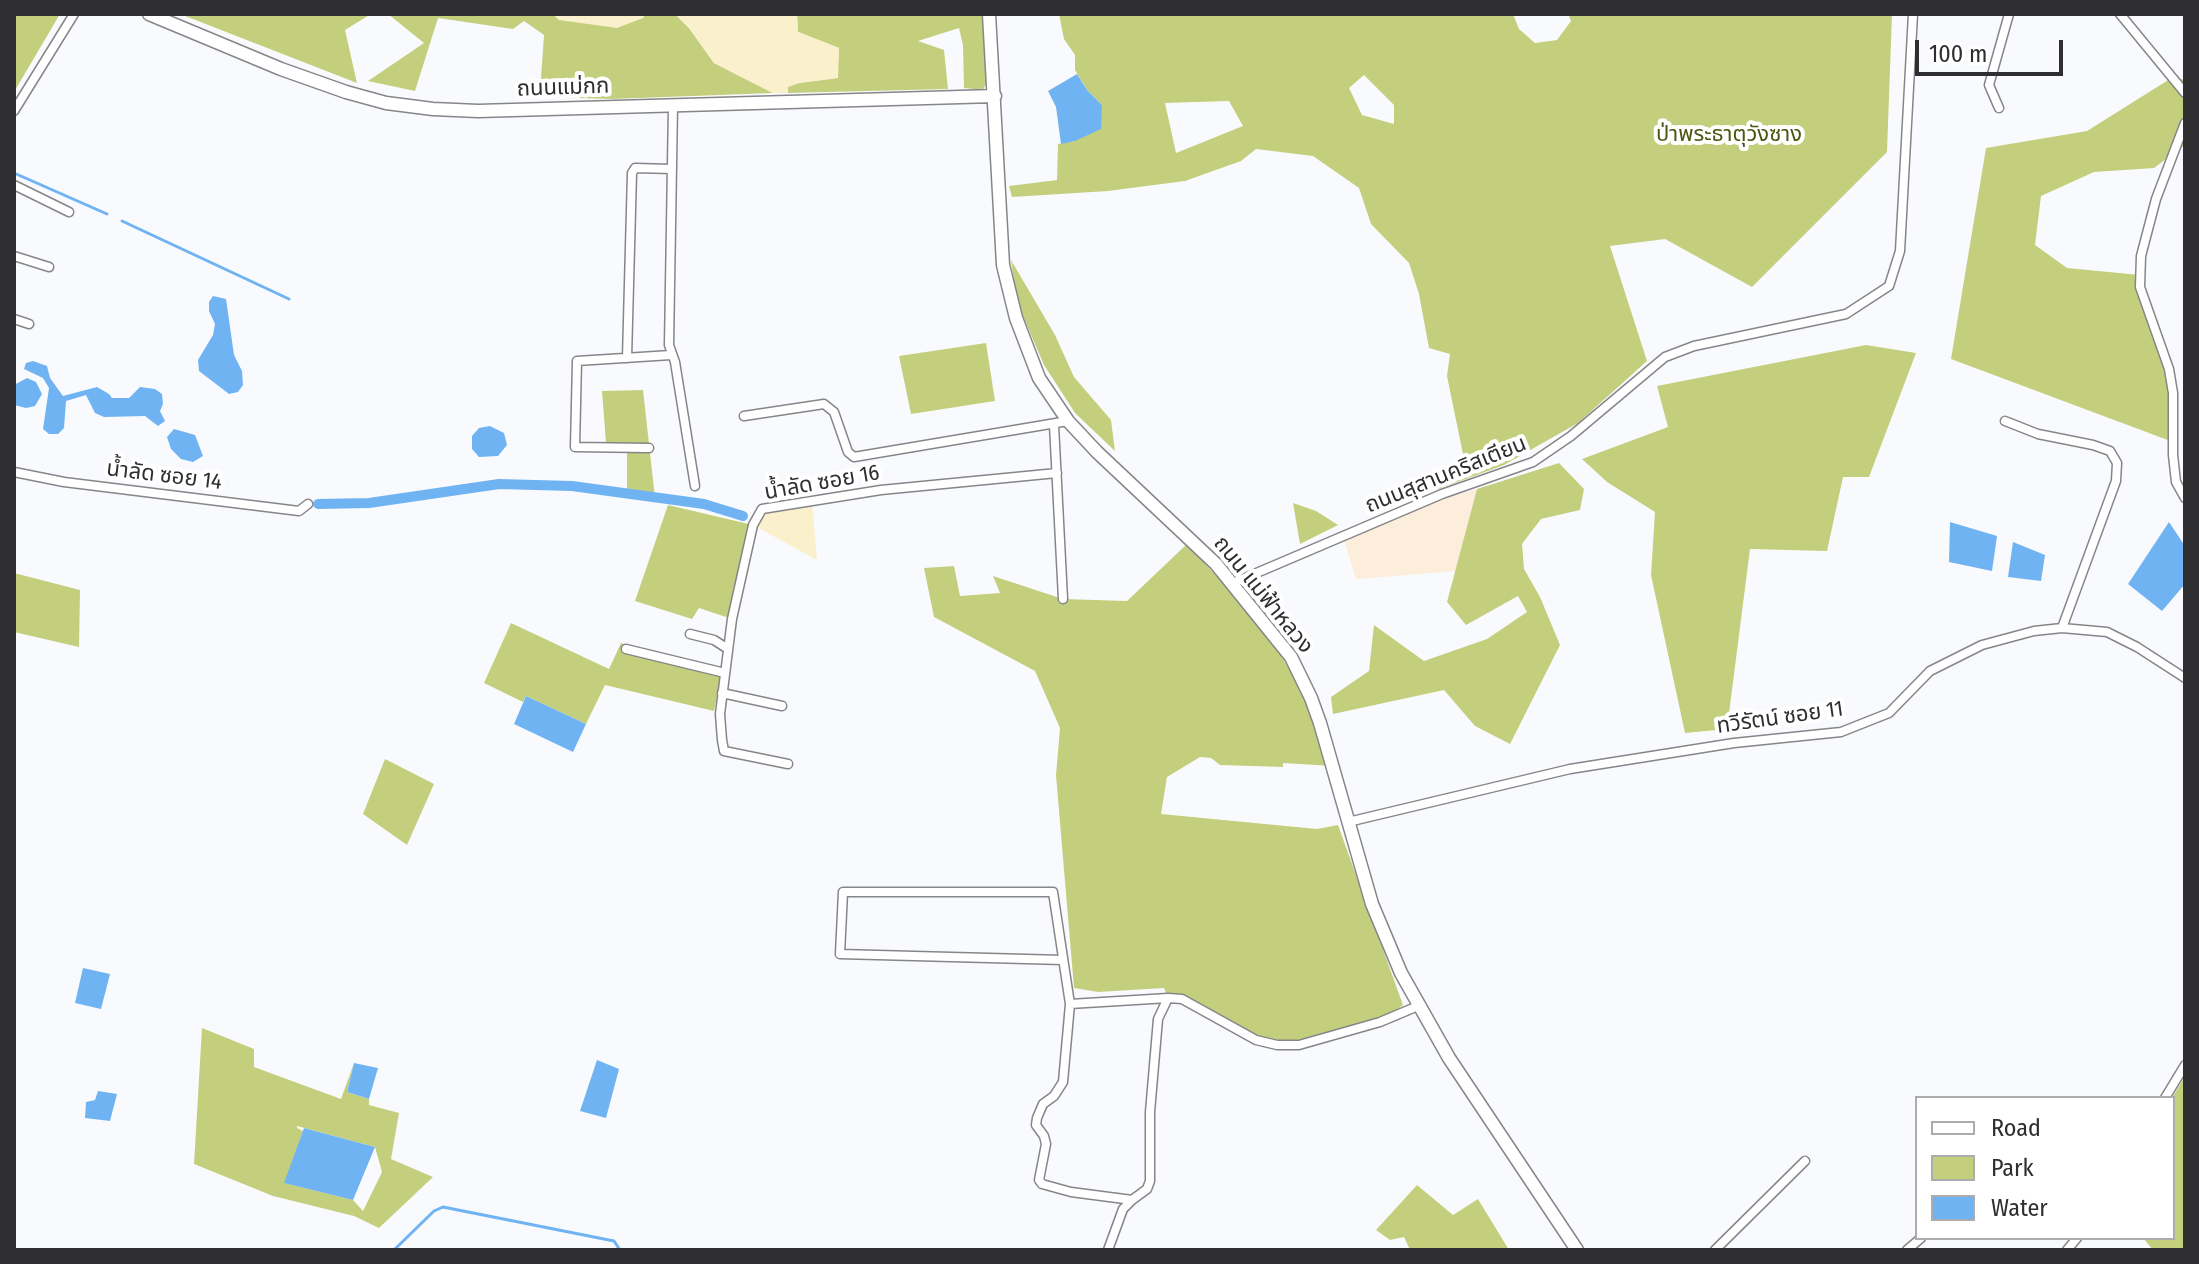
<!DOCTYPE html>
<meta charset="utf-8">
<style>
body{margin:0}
#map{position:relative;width:2199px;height:1264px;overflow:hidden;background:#f9fafe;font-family:"Fira Sans Condensed",sans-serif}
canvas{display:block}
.frame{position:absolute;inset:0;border:16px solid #2f2f31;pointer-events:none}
.legend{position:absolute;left:1915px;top:1096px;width:260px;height:144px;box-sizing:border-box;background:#fff;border:2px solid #acacad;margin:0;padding:10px 14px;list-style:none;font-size:24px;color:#2f2f31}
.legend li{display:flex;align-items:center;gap:16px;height:40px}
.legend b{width:40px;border:2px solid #acacad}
.scale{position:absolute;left:1915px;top:40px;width:148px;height:36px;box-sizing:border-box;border:4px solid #2f2f31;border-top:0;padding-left:10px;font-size:24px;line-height:28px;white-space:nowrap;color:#2f2f31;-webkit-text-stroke:6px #fff;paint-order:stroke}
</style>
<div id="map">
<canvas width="2199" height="1264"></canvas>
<div class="frame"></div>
<ul class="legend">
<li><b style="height:10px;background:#fff"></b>Road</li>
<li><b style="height:22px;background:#c4cf7d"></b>Park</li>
<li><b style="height:22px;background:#70b3f3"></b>Water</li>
</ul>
<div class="scale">100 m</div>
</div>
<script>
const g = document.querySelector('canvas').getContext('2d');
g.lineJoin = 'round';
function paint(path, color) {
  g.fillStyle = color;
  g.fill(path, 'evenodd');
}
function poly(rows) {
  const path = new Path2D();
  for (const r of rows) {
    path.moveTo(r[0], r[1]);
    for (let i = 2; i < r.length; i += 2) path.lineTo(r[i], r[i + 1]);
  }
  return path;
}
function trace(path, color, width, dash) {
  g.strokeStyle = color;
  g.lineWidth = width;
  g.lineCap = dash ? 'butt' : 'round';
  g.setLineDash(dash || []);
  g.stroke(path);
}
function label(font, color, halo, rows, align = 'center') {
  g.font = font + ' "Fira Sans Condensed","Noto Sans Thai",sans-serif';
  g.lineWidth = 8;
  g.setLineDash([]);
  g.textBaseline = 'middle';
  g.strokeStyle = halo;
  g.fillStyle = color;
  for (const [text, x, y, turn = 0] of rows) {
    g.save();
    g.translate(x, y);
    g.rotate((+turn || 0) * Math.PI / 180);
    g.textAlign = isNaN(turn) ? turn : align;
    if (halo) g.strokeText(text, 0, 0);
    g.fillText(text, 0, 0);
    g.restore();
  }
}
paint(poly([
 [1477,489,1457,571,1356,579,1344,540,1441,500]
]), '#fceeda');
paint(poly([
 [14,14,60,14,14,92],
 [180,14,371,14,345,30,357,83],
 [388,14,553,14,559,20,643,18,645,14,675,14,689,28,714,63,773,93,612,99,544,97,540,92,544,35,524,21,513,29,438,18,415,91,368,81,424,43],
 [797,14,983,14,989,77,983,90,964,88,963,45,959,28,918,41,944,50,948,89,788,93,787,87,799,83,837,78,839,48,798,32],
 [1059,14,1513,14,1519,29,1535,43,1557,40,1571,21,1568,14,1892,14,1887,152,1752,287,1665,239,1610,246,1647,361,1578,423,1504,465,1436,490,1442,478,1465,464,1447,376,1450,354,1429,348,1419,294,1409,263,1371,224,1359,188,1313,156,1256,149,1241,161,1185,181,1108,191,1012,197,1009,186,1057,180,1058,144,1075,141,1102,105,1087,90,1075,70,1075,55,1064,39],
 [1364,75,1394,105,1394,124,1362,115,1349,88],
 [1229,101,1243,126,1176,153,1165,103],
 [2173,77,2185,80,2185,145,2154,168,2094,172,2041,196,2035,245,2067,268,2140,275,2167,363,2173,442,1951,359,1986,148,2087,131],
 [1011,260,1055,335,1074,377,1111,420,1115,451,1075,413,1044,365,1017,302],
 [986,343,995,401,911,414,899,356],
 [1866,345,1916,353,1869,477,1843,477,1827,551,1750,549,1727,729,1685,733,1651,575,1655,512,1607,482,1582,459,1668,427,1657,386],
 [643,390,655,498,627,494,627,445,606,443,602,391],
 [1559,463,1584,489,1580,510,1541,519,1522,544,1524,569,1540,597,1560,645,1510,744,1475,726,1444,690,1333,714,1331,697,1369,671,1374,625,1424,661,1487,639,1527,612,1518,596,1466,625,1447,602,1477,489],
 [1293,503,1316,511,1338,525,1300,544],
 [668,505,753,525,732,619,699,608,692,619,635,601],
 [1187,544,1254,617,1296,678,1332,766,1283,763,1283,767,1220,765,1211,758,1200,757,1167,777,1161,814,1317,829,1338,825,1403,1005,1380,1022,1299,1045,1256,1040,1182,999,1168,998,1164,988,1098,992,1074,988,1056,775,1060,728,1035,671,934,617,924,568,954,566,960,596,1000,593,993,576,1063,599,1127,601],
 [14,573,80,590,79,647,14,632],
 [511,623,609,669,621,643,665,660,722,671,714,711,605,685,586,724,526,696,523,702,484,683],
 [385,759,434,784,407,845,363,814],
 [202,1028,254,1049,254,1067,341,1099,354,1063,347,1092,369,1099,369,1105,399,1113,391,1159,433,1177,379,1228,354,1216,273,1196,194,1164],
 [297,1126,375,1147,382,1172,363,1211,353,1200,285,1183,303,1131,297,1128],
 [2185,1076,2185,1250,2153,1250,2143,1238,2173,1238,2172,1098],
 [1417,1185,1453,1215,1478,1199,1509,1250,1410,1250,1404,1237,1390,1240,1376,1230]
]), '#c4cf7d');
paint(poly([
 [553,14,644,14,643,18,617,28,559,20],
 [675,14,797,14,798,32,839,48,838,78,799,83,788,87,788,93,773,93,714,63,689,28],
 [812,501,817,560,753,525,762,509]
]), '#faf0cb');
paint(poly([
 [1077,74,1087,90,1102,105,1101,129,1075,141,1061,144,1056,107,1048,91],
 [213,296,226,299,234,355,242,371,243,385,238,392,229,394,199,371,198,360,213,335,215,324,209,311,209,302],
 [33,361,47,366,50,378,63,396,97,387,109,394,112,398,129,398,140,387,155,389,162,394,163,404,160,411,165,421,158,426,145,416,104,417,95,413,86,395,66,401,64,428,58,434,49,434,43,429,49,388,43,378,24,369,26,363],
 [27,378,36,382,42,394,35,406,26,408,14,405,14,385],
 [490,426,504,433,507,445,498,456,479,457,472,449,472,436,479,428],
 [174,429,195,435,203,456,193,462,181,459,171,449,167,437],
 [1950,522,1997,536,1992,571,1949,562],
 [2169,522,2185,546,2185,584,2162,611,2128,584],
 [2013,542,2045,555,2041,581,2008,577],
 [526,696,586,724,573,752,514,724],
 [83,968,110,974,101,1009,75,1003],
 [597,1060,619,1069,606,1118,580,1111],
 [354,1063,378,1068,369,1099,347,1092],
 [98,1091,117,1094,110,1121,85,1118,86,1102,95,1100],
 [304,1128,375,1147,353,1200,284,1183]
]), '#70b3f3');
trace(poly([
 [14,173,107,214],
 [122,221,289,299],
 [394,1250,434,1211,443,1207,614,1241,620,1250]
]), '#70b3f3', 3);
trace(poly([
 [318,504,369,503,499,484,572,486,704,504,743,516]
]), '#70b3f3', 10);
const street = poly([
 [2120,14,2185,93],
 [673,105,669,345,675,362,695,486],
 [1999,108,1989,85,2009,14],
 [14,111,74,14],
 [2185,123,2156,199,2141,256,2140,287,2169,369,2173,393,2173,455,2176,482,2185,498],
 [14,185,69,212],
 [14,256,49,267],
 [14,319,29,324],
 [627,358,632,173,635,168,672,169],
 [744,416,824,404,834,412,848,452,854,457,1068,421],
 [2005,421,2038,434,2093,445,2110,451,2117,463,2116,481,2062,628],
 [1054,425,1063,599],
 [649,448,575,447,577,361,671,355],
 [14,472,64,482,299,511,308,504],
 [1233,583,1442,494,1533,462,1571,436,1665,357,1694,346,1846,314,1889,286,1900,251,1913,14],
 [690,634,714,640,728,649],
 [626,649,725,673],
 [722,693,782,706],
 [788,764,724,751,722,740,720,714,732,619,753,525,762,509,881,490,1057,473],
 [1348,822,1570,769,1734,743,1841,732,1889,713,1930,671,1982,645,2034,631,2062,628,2107,632,2137,647,2185,678],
 [1063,960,840,954,843,892,1053,892,1070,1004,1063,1082,1054,1096,1043,1104,1037,1118,1036,1125,1044,1136,1046,1144,1039,1180,1042,1184,1071,1192,1132,1200,1147,1189,1150,1181,1150,1112,1158,1019,1168,998,1182,999,1256,1040,1277,1045,1299,1045,1380,1022,1418,1006],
 [1070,1004,1168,998],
 [2165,1098,2185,1065],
 [1108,1250,1123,1209,1132,1200],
 [1715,1250,1805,1161],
 [1907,1250,1921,1238],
 [2067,1250,2077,1238]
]);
const secondary = poly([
 [149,14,281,69,346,92,386,103,433,109,478,111,995,96],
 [989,14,1003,265,1016,318,1039,378,1068,421,1097,452,1216,564,1291,657,1311,698,1320,723,1372,904,1401,973,1449,1058,1577,1250]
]);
trace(street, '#86868a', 11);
trace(secondary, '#86868a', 15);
trace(street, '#fff', 8);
trace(secondary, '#fff', 12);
label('22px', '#2f2f31', '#fff', [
 ["ถนนแม่กก",563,88,-2],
 ["ถนนสุสานคริสเตียน",1446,475,-22],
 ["น้ำลัด ซอย 14",164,476,7],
 ["น้ำลัด ซอย 16",822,483,-10],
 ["ถนน แม่ฟ้าหลวง",1263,595,51],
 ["ทวีรัตน์ ซอย 11",1780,718,-8]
]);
label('22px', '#4e5411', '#fff', [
 ["ป่าพระธาตุวังซาง",1729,135]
]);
</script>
